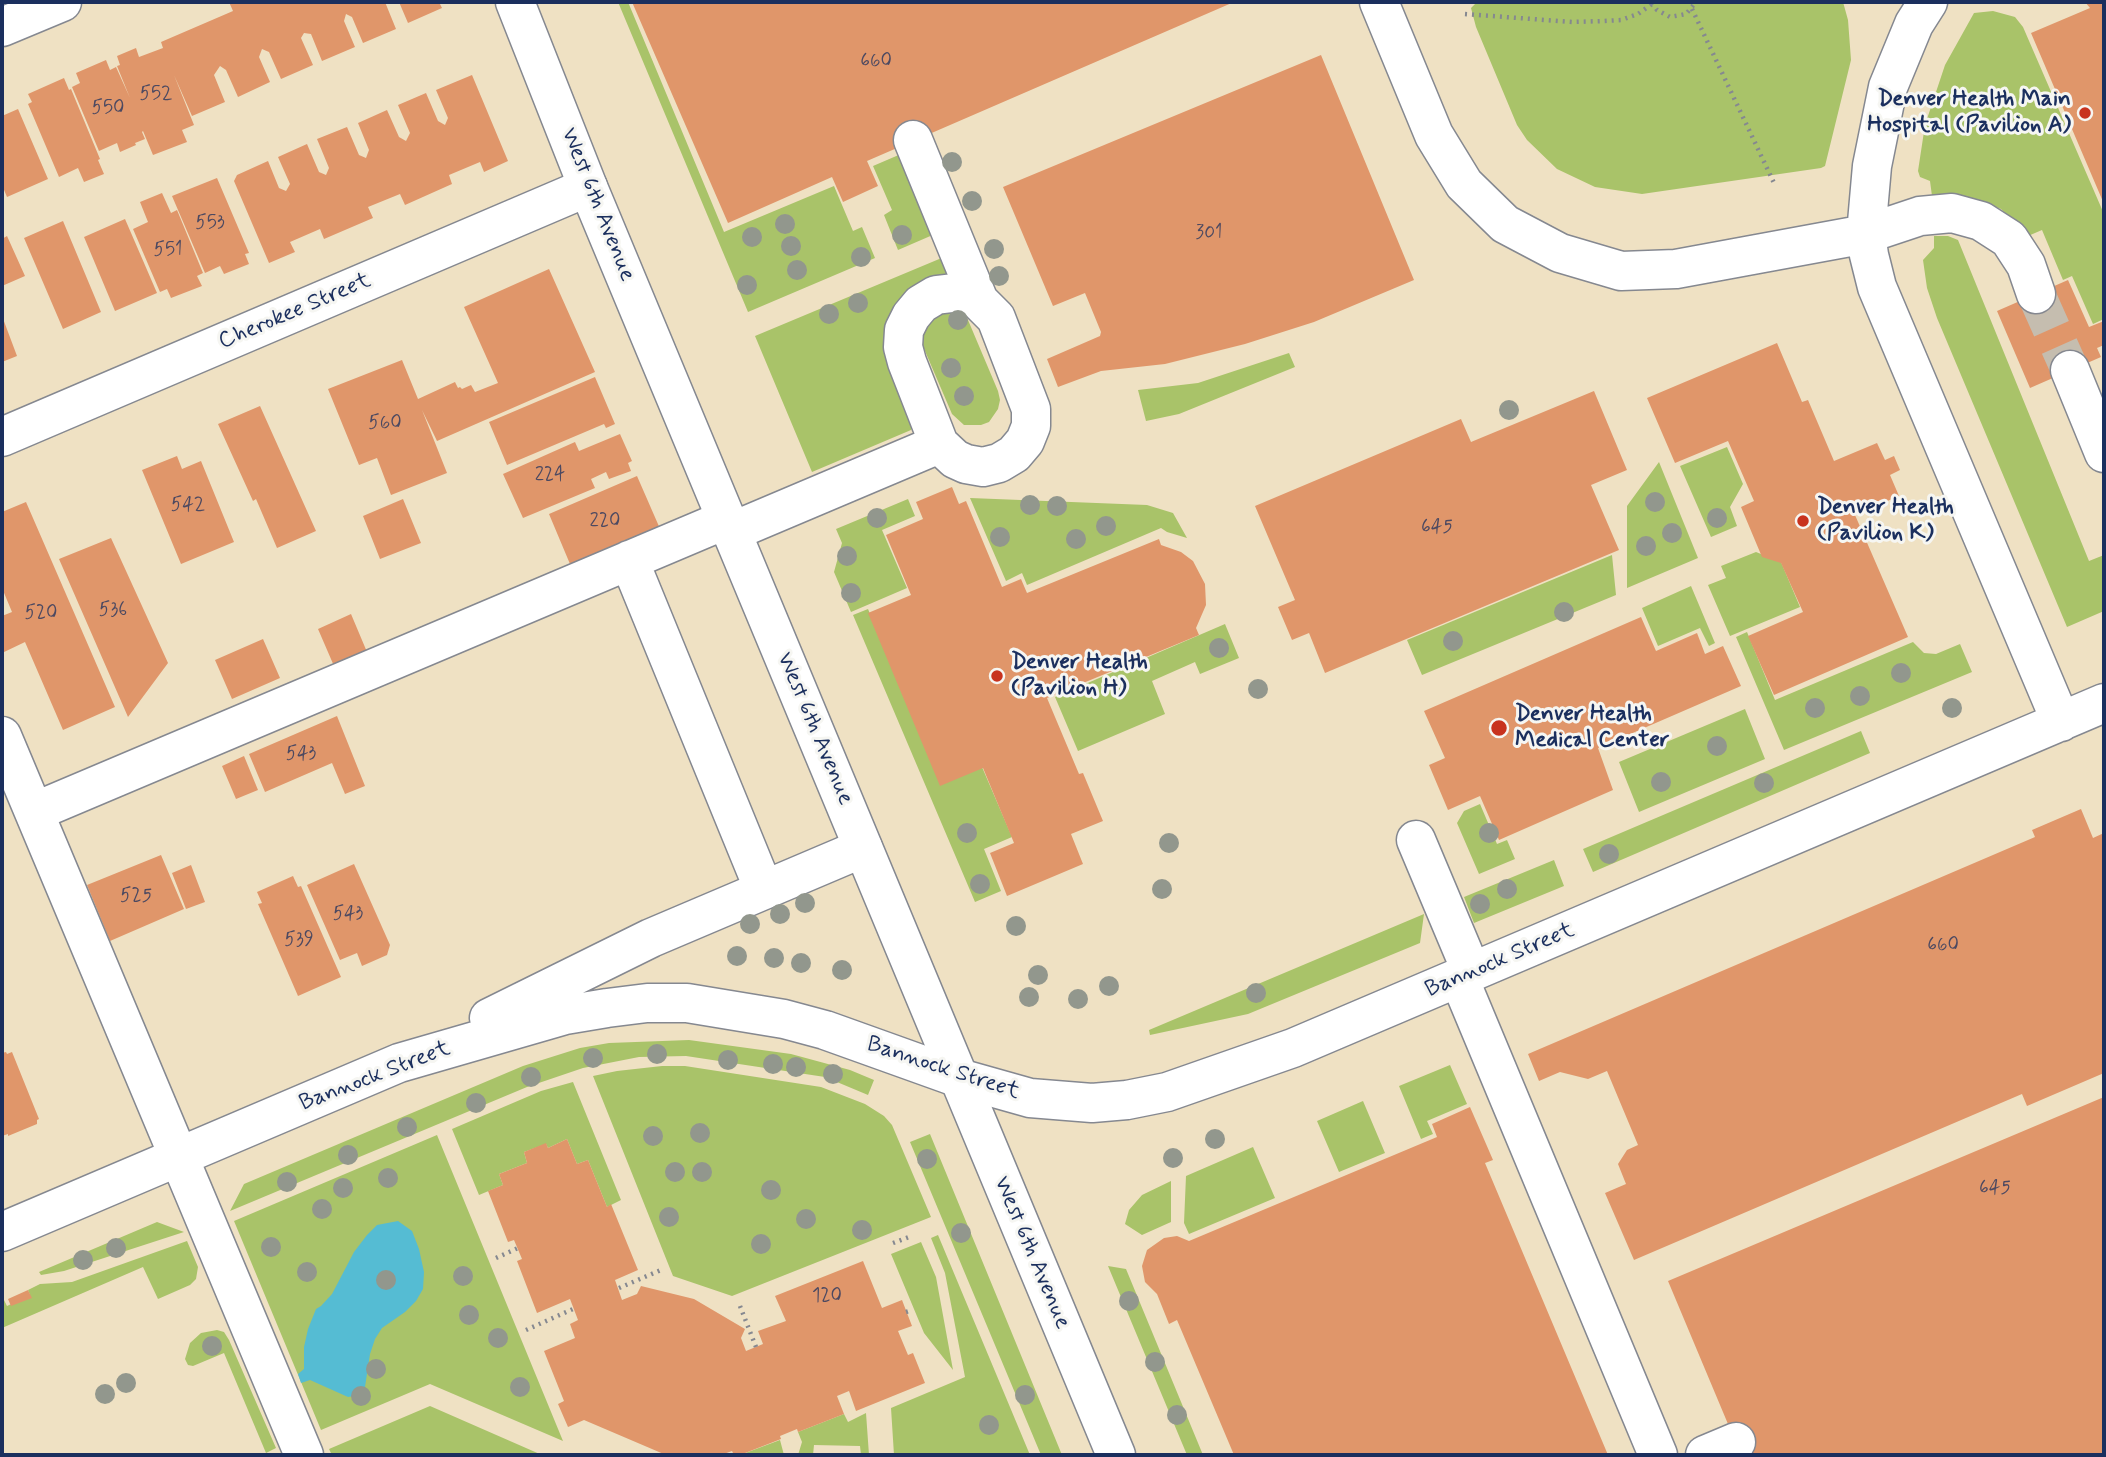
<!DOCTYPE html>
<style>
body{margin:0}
#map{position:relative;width:2106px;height:1457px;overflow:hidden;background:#efe1c3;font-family:Mynerve,sans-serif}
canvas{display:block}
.frame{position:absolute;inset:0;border:4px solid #1b2f5e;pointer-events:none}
</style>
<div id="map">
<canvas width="2106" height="1457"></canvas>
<div class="frame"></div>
</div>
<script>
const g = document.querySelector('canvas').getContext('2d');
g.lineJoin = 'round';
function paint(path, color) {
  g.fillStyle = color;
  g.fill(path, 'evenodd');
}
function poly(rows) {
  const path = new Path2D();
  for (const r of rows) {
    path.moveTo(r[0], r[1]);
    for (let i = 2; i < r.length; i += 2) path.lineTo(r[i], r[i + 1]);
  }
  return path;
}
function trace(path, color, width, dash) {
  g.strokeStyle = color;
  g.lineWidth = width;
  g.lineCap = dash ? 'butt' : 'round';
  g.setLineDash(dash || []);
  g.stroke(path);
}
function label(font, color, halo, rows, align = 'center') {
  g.font = font + ' Mynerve,sans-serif';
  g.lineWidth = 6;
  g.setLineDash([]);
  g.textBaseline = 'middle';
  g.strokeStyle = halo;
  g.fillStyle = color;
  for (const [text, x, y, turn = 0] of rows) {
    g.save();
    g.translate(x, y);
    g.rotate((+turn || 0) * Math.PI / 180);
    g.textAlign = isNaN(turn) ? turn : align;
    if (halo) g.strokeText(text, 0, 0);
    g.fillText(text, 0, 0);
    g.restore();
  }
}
paint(poly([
 [618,2,628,2,724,232,834,186,853,231,862,227,875,258,748,312],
 [1477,2,1843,2,1848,20,1851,60,1825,166,1821,168,1642,194,1595,187,1557,169,1527,140,1517,125,1476,27,1471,8],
 [1993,11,2015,17,2023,27,2104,214,2104,319,2093,324,2072,276,2063,280,2042,230,2028,236,2001,209,1988,204,1932,196,1930,181,1920,177,1918,171,1925,125,1945,65,1974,13],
 [901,154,935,234,898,250,884,215,892,210,873,166],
 [1934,236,1948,236,1958,240,2089,561,2104,555,2104,611,2067,627,1937,318,1927,288,1923,260,1934,248],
 [944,257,951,273,910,289,898,302,885,325,888,350,915,415,911,430,812,472,755,336],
 [952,311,968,320,998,391,1000,400,998,409,989,422,981,425,964,425,952,414,922,344,923,327,935,314],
 [1289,353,1295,367,1179,414,1146,421,1138,390,1198,383],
 [1727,447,1743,484,1730,507,1737,526,1711,537,1680,466],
 [1659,462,1698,558,1627,588,1627,506],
 [970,498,1147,505,1173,513,1187,538,1167,532,1161,528,1027,585,1022,573,1006,581],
 [908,499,915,516,882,530,907,588,851,612,834,572,842,543,836,529],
 [1756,552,1781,562,1800,607,1730,636,1708,585,1726,578,1721,566],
 [1612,555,1616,595,1422,675,1407,640],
 [1691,586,1715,643,1709,646,1700,628,1658,646,1642,608],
 [868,609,942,783,982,767,1012,837,984,849,1001,891,975,902,853,615],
 [1225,624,1239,658,1200,674,1195,662,1152,681,1165,714,1078,751,1055,697],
 [1747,632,1775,700,1913,642,1924,653,1936,654,1960,644,1972,672,1784,750,1736,637],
 [1745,709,1765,759,1639,812,1619,762],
 [1861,731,1870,753,1593,872,1583,849],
 [1480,804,1497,844,1507,840,1515,859,1479,874,1457,823,1464,811],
 [1554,860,1564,886,1474,923,1464,897],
 [1424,914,1420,943,1248,1014,1150,1035,1149,1030],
 [689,1040,791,1054,850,1070,874,1080,868,1095,825,1077,686,1056,639,1057,583,1068,527,1087,230,1211,244,1184,523,1066,580,1048,609,1043],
 [1450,1065,1467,1104,1427,1121,1433,1134,1421,1139,1399,1086],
 [662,1066,685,1066,821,1087,865,1104,884,1116,892,1125,931,1217,732,1296,673,1276,593,1076,617,1071],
 [573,1082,621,1200,607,1207,588,1160,577,1164,567,1139,548,1148,546,1144,524,1152,527,1163,499,1174,503,1185,479,1195,452,1129,541,1091],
 [1363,1101,1385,1153,1339,1172,1317,1121],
 [930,1134,1062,1455,1041,1455,910,1142],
 [437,1135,563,1441,430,1384,321,1430,234,1221],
 [1253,1147,1275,1198,1189,1234,1184,1223,1186,1176],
 [1171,1181,1171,1222,1142,1235,1125,1224,1129,1210,1142,1195],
 [157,1222,184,1232,64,1271,41,1275,39,1272],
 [938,1235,1030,1455,894,1455,891,1408,965,1377,945,1273,931,1238],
 [187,1241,198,1267,196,1279,190,1285,158,1299,143,1267,2,1328,2,1301,4,1300,7,1306,30,1295,28,1290,40,1284,72,1282],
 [921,1242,936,1277,953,1370,924,1333,891,1254],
 [1108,1266,1126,1269,1203,1455,1187,1455],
 [217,1330,224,1332,229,1340,276,1448,266,1453,224,1353,193,1366,188,1365,185,1359,190,1343,201,1333],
 [430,1406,542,1455,332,1455,329,1449],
 [866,1413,869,1455,861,1455,860,1446,814,1445,813,1455,798,1455,802,1442,798,1432,844,1414,848,1422],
 [780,1440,784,1455,740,1455]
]), '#a9c369');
paint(poly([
 [398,1221,412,1231,419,1249,424,1272,423,1289,416,1301,405,1312,382,1328,375,1339,370,1354,365,1387,354,1396,348,1397,310,1380,301,1383,298,1374,304,1369,304,1347,308,1329,316,1309,321,1306,332,1294,354,1252,367,1235,377,1225]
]), '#55bcd3');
paint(poly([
 [229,2,385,2,396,29,363,43,352,17,346,14,344,21,355,47,322,61,311,34,304,33,301,38,313,65,281,79,269,52,262,49,259,57,270,82,238,97,226,70,220,66,214,75,225,102,192,116,174,75,194,125,182,130,187,142,153,155,143,131,142,132,145,139,135,143,136,145,120,152,117,143,99,151,72,87,80,83,76,73,106,60,110,70,116,67,130,98,117,66,120,65,117,56,136,48,139,57,163,48,161,42,233,11],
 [399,2,439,2,442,8,408,23],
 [632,2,1234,2,867,161,878,186,843,202,832,177,728,223],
 [2085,2,2104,2,2104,204,2031,33,2090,8],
 [1321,55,1414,280,1314,322,1245,344,1165,364,1101,371,1058,387,1047,359,1100,336,1101,332,1085,293,1053,306,1003,187],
 [472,75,508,161,484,172,480,162,449,175,452,184,405,205,400,194,368,207,373,218,324,239,320,229,290,242,295,252,269,263,234,181,237,175,268,161,279,188,286,191,290,184,278,157,307,144,319,172,326,175,329,168,317,139,347,127,359,155,366,158,369,150,358,123,387,110,399,137,406,141,410,133,398,105,426,93,438,121,445,125,448,118,436,90],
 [64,78,69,90,71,89,100,159,98,160,104,174,84,182,78,168,59,177,28,104,32,102,28,94],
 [18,109,48,179,7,197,2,185,2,116],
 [217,178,249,253,245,254,249,264,224,274,220,266,205,273,172,196],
 [162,193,171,213,177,210,203,273,197,276,202,286,171,298,167,289,160,292,133,229,148,222,140,202],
 [125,219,157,293,115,311,84,237],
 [63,221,101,312,63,329,24,238],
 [7,236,25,276,2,286,2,239],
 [549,269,595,372,437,441,422,410,447,473,391,495,377,458,359,465,328,389,402,360,418,399,455,382,458,388,460,387,462,389,471,385,475,392,498,383,464,307],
 [2068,280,2089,327,2104,321,2104,345,2097,348,2101,357,2030,388,1997,311],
 [2,316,17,356,2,362],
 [1777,343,1802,402,1808,400,1834,461,1877,443,1885,460,1894,456,1900,470,1890,475,1899,496,1855,515,1908,637,1774,695,1748,636,1803,612,1781,563,1762,557,1741,507,1754,501,1728,441,1675,463,1647,398],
 [595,377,615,424,606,428,604,424,507,465,489,422],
 [1594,391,1627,470,1591,485,1619,550,1325,673,1309,633,1292,640,1278,607,1295,600,1255,506,1461,419,1471,442],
 [260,406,316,531,277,548,256,499,253,501,218,424],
 [620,434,632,461,628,463,631,471,609,479,606,472,591,479,595,488,523,518,503,474,575,442,579,451],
 [177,456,182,469,201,461,234,542,181,564,142,470],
 [637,476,661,531,584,563,582,559,570,564,549,514],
 [952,487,959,504,966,501,1002,587,1021,579,1027,593,1159,539,1161,545,1181,552,1193,561,1205,584,1206,605,1196,628,1199,635,1047,698,1079,774,1083,773,1103,821,1071,834,1083,864,1007,896,990,853,1014,843,983,768,940,786,868,613,911,595,886,535,923,519,916,502],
 [403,499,421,543,380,559,363,516],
 [26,502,115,707,63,730,25,642,2,653,2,616,12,612,2,588,2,512],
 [111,538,168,663,128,717,59,559],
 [351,614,367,652,334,666,318,629],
 [1641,617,1656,651,1697,633,1705,654,1723,646,1741,686,1598,748,1613,790,1499,840,1480,796,1448,810,1429,765,1445,758,1424,711],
 [263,639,280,678,232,699,215,660],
 [337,716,365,786,345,794,332,763,265,792,249,754],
 [244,756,258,790,236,799,222,766],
 [2081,809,2093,838,2104,833,2104,1073,2027,1106,2022,1094,1634,1260,1605,1193,1626,1184,1618,1164,1627,1150,1638,1145,1607,1071,1588,1079,1560,1072,1539,1081,1528,1054,2035,837,2032,830],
 [161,855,184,909,110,941,87,885],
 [354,864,390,945,387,955,362,966,357,953,340,960,307,885],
 [191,865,205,902,186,909,172,873],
 [293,876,298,887,301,886,341,977,298,996,258,904,262,903,257,892],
 [6,1052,7,1054,12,1052,39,1119,37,1120,37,1124,8,1136,8,1134,2,1136,2,1053],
 [2104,1097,2104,1455,1741,1455,1668,1281],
 [1470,1107,1493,1160,1485,1163,1608,1455,1234,1455,1177,1320,1169,1324,1157,1294,1145,1282,1142,1266,1147,1250,1164,1238,1177,1236,1189,1241,1437,1137,1432,1124],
 [567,1139,577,1164,588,1160,607,1207,611,1204,638,1270,615,1280,622,1300,637,1294,641,1286,694,1299,745,1329,741,1338,746,1351,763,1344,758,1331,786,1321,775,1296,863,1261,882,1308,902,1300,912,1326,898,1331,908,1355,913,1353,925,1383,856,1411,849,1391,837,1396,844,1414,798,1432,797,1429,780,1436,781,1439,740,1455,734,1455,732,1451,721,1455,666,1455,584,1420,568,1427,558,1404,564,1401,544,1351,575,1338,570,1324,578,1320,570,1299,537,1313,517,1261,522,1259,514,1240,508,1242,488,1191,503,1185,499,1174,527,1163,524,1152,546,1143,548,1148],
 [28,1290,32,1298,11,1306,8,1299]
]), '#e0966a');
trace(poly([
 [2036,294,2070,370]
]), '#c5bdaf', 38, [38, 19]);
const minor = poly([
 [1379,2,1434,135,1464,184,1505,224,1560,253,1621,271,1676,269,1866,234,1920,216,1952,213,1981,221,2009,239,2026,265,2036,294],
 [1928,2,1914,24,1888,87,1872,166,1866,234,1869,255,1877,287,2061,722],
 [2,27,62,2],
 [913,140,979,301],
 [953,293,970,296,979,301,996,318,1031,409,1031,426,1025,441,1014,454,999,463,983,467,966,464,955,459,939,444,907,362,903,347,904,330,911,316,921,304,936,295,953,293],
 [2070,370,2104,453],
 [2,437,588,187],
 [731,532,939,444],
 [629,560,764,890],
 [2,736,304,1455],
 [34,812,727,519],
 [1416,840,1472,973],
 [1459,978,1658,1455],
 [489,1018,651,938,863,848],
 [2,1232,399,1063,565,1015,607,1008,647,1003,687,1003,784,1019,825,1030,959,1078,1030,1098,1092,1103,1127,1100,1167,1092,1293,1048,2104,703],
 [1705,1455,1736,1442]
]);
const major = poly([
 [515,2,588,187,1116,1455]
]);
trace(minor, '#858890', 41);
trace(major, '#858890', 41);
trace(poly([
 [1652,3,1657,10,1670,17,1686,14,1696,2],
 [1692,9,1774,183],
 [1465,14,1572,22,1604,21,1621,20,1638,14,1652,4],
 [893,1243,909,1237],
 [496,1258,518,1248],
 [619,1288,661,1270],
 [740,1306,756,1347],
 [906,1312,909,1311],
 [526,1330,573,1309]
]), '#858890', 4.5, [2, 5]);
trace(minor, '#fff', 38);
trace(major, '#fff', 38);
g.fillStyle = '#92978d';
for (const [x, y] of [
 [952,162],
 [972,201],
 [785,224],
 [902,235],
 [752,237],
 [791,246],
 [994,249],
 [861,257],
 [797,270],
 [999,276],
 [747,285],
 [858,303],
 [829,314],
 [958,320],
 [951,368],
 [964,396],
 [1509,410],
 [1655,502],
 [1030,505],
 [1057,506],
 [877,518],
 [1717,518],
 [1106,526],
 [1672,533],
 [1000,537],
 [1076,539],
 [1646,546],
 [847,556],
 [851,593],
 [1564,612],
 [1453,641],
 [1219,648],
 [1901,673],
 [1258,689],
 [1860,696],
 [1815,708],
 [1952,708],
 [1717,746],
 [1661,782],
 [1764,783],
 [967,833],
 [1489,833],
 [1169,843],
 [1609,854],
 [980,884],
 [1162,889],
 [1507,889],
 [805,903],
 [1480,904],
 [780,914],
 [750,924],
 [1016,926],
 [737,956],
 [774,958],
 [801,963],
 [842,970],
 [1038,975],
 [1109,986],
 [1256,993],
 [1029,997],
 [1078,999],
 [657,1054],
 [593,1058],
 [728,1060],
 [773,1064],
 [796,1067],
 [833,1074],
 [531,1077],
 [476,1103],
 [407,1127],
 [700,1133],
 [653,1136],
 [1215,1139],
 [348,1155],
 [1173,1158],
 [927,1159],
 [675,1172],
 [702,1172],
 [388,1178],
 [287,1182],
 [343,1188],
 [771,1190],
 [322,1209],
 [669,1217],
 [806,1219],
 [862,1230],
 [961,1233],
 [761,1244],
 [271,1247],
 [116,1248],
 [83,1260],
 [307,1272],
 [463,1276],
 [386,1280],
 [1129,1301],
 [469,1315],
 [498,1338],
 [212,1346],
 [1155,1362],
 [376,1369],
 [126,1383],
 [520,1387],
 [105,1394],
 [1025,1395],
 [361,1396],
 [1177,1415],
 [989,1425]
]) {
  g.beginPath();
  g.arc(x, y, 10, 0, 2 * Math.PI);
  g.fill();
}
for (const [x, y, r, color] of [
 [2085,113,7,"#c8321e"],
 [1803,521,7,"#c8321e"],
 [997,676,7,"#c8321e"],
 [1499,728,9,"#c8321e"]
]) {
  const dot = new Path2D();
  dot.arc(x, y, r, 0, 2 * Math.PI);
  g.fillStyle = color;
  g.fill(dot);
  trace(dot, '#f6f6f2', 2.5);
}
label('19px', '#4c4961', null, [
 ["660",876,62],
 ["552",156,95],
 ["550",108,109],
 ["553",210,224],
 ["301",1209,234],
 ["551",168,251],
 ["560",385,424],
 ["224",550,476],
 ["542",188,506],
 ["220",605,522],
 ["645",1437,528],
 ["536",113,611],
 ["520",41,614],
 ["543",301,755],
 ["525",136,897],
 ["543",348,915],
 ["539",299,941],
 ["660",1943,946],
 ["645",1995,1189],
 ["120",827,1297]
]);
label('bold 23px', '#1b2f5e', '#f6f6f2', [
 ["Denver Health Main",2071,100,"right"],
 ["Hospital (Pavilion A)",2071,126,"right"],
 ["Denver Health",1817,508],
 ["(Pavilion K)",1817,534],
 ["Denver Health",1011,663],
 ["(Pavilion H)",1011,689],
 ["Denver Health",1515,715],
 ["Medical Center",1515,741]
], 'left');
label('23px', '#1b2f5e', '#f6f6f2', [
 ["West 6th Avenue",597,205,68],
 ["Cherokee Street",295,312,-23],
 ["West 6th Avenue",814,729,67],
 ["Bannock Street",1500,961,-23],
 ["Bannock Street",943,1069,18],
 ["Bannock Street",375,1077,-21],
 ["West 6th Avenue",1031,1253,67]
]);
</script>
